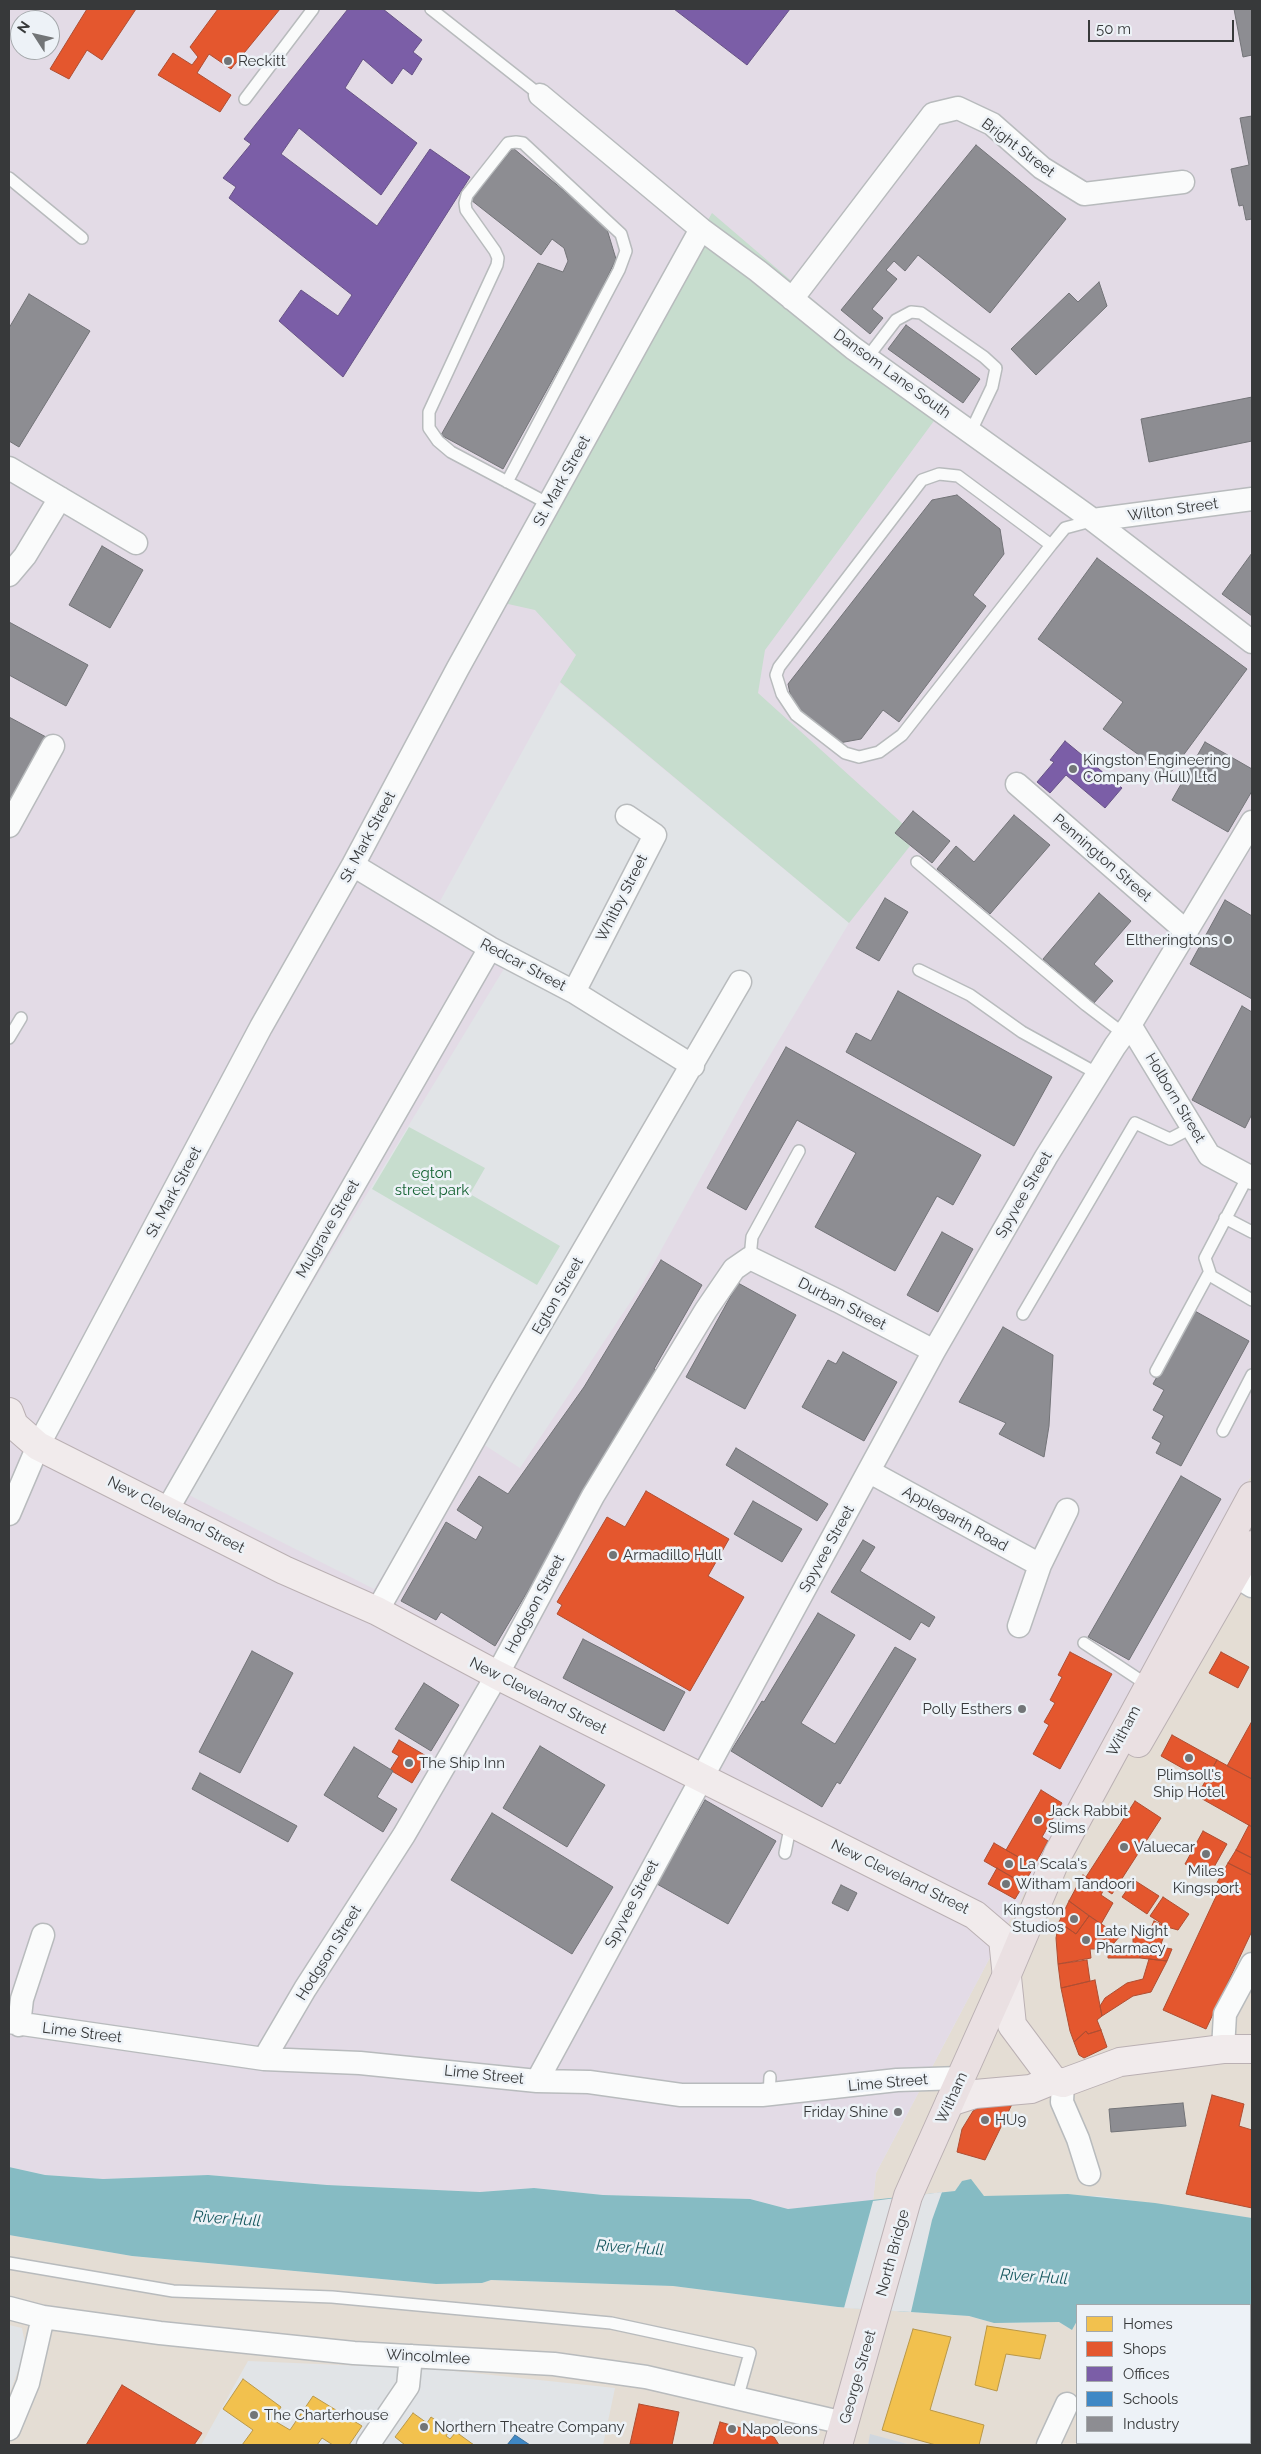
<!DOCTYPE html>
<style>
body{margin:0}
#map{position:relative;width:1261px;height:2454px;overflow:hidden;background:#e1e4e7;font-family:Raleway,sans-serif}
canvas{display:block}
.frame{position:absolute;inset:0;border:10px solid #37393a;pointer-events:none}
.legend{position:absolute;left:1076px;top:2304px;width:175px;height:140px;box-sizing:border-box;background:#edf2f7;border:1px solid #a4a8ab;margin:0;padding:6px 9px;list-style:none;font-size:15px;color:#37393a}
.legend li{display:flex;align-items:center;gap:10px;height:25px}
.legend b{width:25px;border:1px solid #a4a8ab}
.north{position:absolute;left:10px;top:10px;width:50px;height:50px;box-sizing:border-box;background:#edf2f7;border:1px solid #a4a8ab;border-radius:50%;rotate:305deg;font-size:14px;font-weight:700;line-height:20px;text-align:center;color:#37393a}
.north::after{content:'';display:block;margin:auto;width:18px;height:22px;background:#727577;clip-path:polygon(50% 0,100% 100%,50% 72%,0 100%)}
.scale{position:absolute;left:1088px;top:20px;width:146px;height:22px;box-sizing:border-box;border:2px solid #37393a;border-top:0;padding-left:6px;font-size:15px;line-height:18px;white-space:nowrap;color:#37393a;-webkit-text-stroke:4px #edf2f7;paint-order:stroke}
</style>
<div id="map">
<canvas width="1261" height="2454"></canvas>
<div class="frame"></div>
<ul class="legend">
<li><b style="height:14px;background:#f2c14e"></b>Homes</li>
<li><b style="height:14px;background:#e4572e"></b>Shops</li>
<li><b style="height:14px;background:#7b5ea7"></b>Offices</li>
<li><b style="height:14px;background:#3f88c5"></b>Schools</li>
<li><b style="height:14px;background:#8d8d92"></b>Industry</li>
</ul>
<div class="north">N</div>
<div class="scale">50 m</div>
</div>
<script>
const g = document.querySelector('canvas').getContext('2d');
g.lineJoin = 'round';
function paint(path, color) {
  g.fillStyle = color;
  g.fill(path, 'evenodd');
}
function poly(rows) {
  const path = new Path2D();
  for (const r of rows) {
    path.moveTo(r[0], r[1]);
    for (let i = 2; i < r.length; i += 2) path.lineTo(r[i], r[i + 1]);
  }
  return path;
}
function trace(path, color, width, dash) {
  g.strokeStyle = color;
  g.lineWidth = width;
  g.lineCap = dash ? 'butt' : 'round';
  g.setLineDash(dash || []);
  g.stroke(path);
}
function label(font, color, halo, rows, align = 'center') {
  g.font = font + ' Raleway,sans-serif';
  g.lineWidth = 5;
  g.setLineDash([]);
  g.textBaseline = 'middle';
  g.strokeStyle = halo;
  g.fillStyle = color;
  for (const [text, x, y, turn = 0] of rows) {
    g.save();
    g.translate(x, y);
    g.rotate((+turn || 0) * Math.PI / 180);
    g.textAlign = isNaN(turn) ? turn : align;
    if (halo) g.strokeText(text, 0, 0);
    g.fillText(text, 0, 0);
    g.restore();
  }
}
paint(poly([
 [1252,1474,1252,2218,1100,2196,984,2196,962,2181,955,2191,873,2201,876,2173,1115,1721],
 [9,2235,132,2256,436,2284,482,2283,491,2280,673,2286,838,2307,969,2316,994,2323,1059,2322,1072,2330,1077,2321,1077,2443,1250,2443,1250,2358,1252,2358,1252,2445,911,2445,871,2435,868,2445,603,2445,615,2388,435,2369,248,2361,201,2445,9,2445,9,2395,26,2349,22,2328,9,2325]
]), '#e4ddd4');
paint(poly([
 [9,9,1252,9,1252,1474,1115,1721,876,2173,873,2201,788,2209,750,2199,603,2195,534,2188,480,2192,327,2185,208,2175,103,2179,45,2175,9,2167],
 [20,20,50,20,50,50,20,50],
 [560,683,849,923,748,1092,643,1283,520,1468,469,1435,374,1589,185,1493,516,949,439,903]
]), '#e3dbe6');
paint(poly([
 [870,2434,911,2445,868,2445]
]), '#d0d7de');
paint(poly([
 [712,213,942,410,765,650,758,693,903,824,895,833,910,846,849,923,560,682,576,655,535,610,490,600],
 [409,1127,485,1168,470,1194,560,1246,537,1285,372,1189]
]), '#c7ddce');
paint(poly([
 [9,2167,45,2175,103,2179,208,2175,327,2185,480,2192,534,2188,603,2195,750,2199,788,2209,955,2191,962,2181,971,2179,984,2196,1068,2194,1155,2203,1252,2218,1252,2358,1250,2358,1250,2305,1077,2305,1077,2321,1072,2330,1059,2322,994,2323,969,2316,838,2307,673,2286,491,2280,482,2283,436,2284,132,2256,9,2235],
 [1252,2371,1252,2445,1201,2445,1202,2443,1250,2443,1250,2374]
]), '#86bbc3');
paint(poly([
 [942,2192,932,2220,911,2312,844,2308,873,2201]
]), '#e1e4e7');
const homes = poly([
 [987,2326,1046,2335,1040,2359,1006,2354,997,2391,975,2385,987,2326],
 [913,2329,951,2337,930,2410,984,2425,979,2445,936,2445,882,2430,913,2329],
 [243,2379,281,2407,273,2420,290,2430,313,2396,362,2426,349,2445,333,2445,322,2438,317,2445,242,2445,253,2430,223,2409,243,2379],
 [413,2413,427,2423,431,2417,450,2430,446,2436,450,2439,456,2432,474,2445,405,2445,395,2437,413,2413]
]);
paint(homes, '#f2c14e');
trace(homes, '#ba9848', 1);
const shops = poly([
 [87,9,136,9,102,60,87,50,69,79,50,69,87,9],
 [218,9,280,9,231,69,209,54,197,73,231,95,220,112,158,75,173,53,192,65,198,57,190,47,218,9],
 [646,1491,729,1539,708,1576,744,1597,690,1691,557,1614,562,1605,557,1602,607,1517,625,1527,646,1491],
 [1070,1652,1112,1674,1060,1769,1033,1754,1049,1725,1044,1722,1055,1703,1050,1700,1062,1677,1058,1675,1070,1652],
 [1221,1652,1249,1667,1238,1688,1209,1673,1221,1652],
 [1252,1721,1252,1779,1227,1766,1252,1721],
 [1172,1735,1217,1760,1205,1781,1161,1756,1172,1735],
 [399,1740,428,1757,412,1783,390,1770,399,1756,392,1752,399,1740],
 [1217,1760,1252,1779,1252,1827,1197,1796,1217,1760],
 [1041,1790,1062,1803,1042,1837,1048,1841,1034,1866,1006,1850,1041,1790],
 [1135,1801,1161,1818,1112,1894,1086,1877,1135,1801],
 [1249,1825,1252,1827,1252,1858,1236,1850,1249,1825],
 [1203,1831,1227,1844,1209,1876,1185,1864,1203,1831],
 [994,1843,1034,1866,1024,1884,984,1861,994,1843],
 [1236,1850,1252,1858,1252,1875,1228,1863,1236,1850],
 [1228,1863,1252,1875,1252,1931,1206,2029,1163,2010,1219,1890,1214,1888,1228,1863],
 [997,1868,1024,1884,1015,1899,988,1884,997,1868],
 [1083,1875,1104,1889,1101,1895,1113,1903,1101,1924,1069,1901,1083,1875],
 [1134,1880,1159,1896,1147,1914,1122,1897,1134,1880],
 [1163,1897,1189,1914,1178,1930,1167,1927,1150,1916,1163,1897],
 [1069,1901,1089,1916,1076,1934,1059,1922,1069,1901],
 [1089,1916,1120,1936,1114,1943,1108,1944,1108,1949,1090,1949,1091,1958,1058,1964,1056,1938,1059,1922,1076,1934,1089,1916],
 [1154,1921,1167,1927,1160,1947,1172,1949,1167,1961,1140,1958,1140,1945,1133,1944,1133,1930,1150,1930,1154,1921],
 [1108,1944,1140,1945,1140,1958,1108,1958,1108,1944],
 [1149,1959,1167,1961,1151,1992,1133,1996,1102,2016,1100,2006,1105,1998,1127,1983,1143,1979,1149,1959],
 [1087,1960,1090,1981,1061,1988,1058,1964,1087,1960],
 [1095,1980,1102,2016,1097,2020,1101,2030,1088,2034,1086,2031,1074,2042,1070,2031,1061,1988,1095,1980],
 [1101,2030,1107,2047,1084,2058,1079,2055,1074,2042,1086,2031,1088,2034,1101,2030],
 [1212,2095,1244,2104,1239,2126,1252,2130,1252,2208,1186,2194,1212,2095],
 [1016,2096,985,2160,957,2152,962,2129,973,2111,996,2097,1016,2096],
 [122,2385,202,2433,194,2445,86,2445,122,2385],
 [639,2404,679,2412,672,2445,630,2444,639,2404],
 [720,2422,774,2437,779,2445,713,2445,720,2422]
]);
paint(shops, '#e4572e');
trace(shops, '#b04e32', 1);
const offices = poly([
 [348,9,383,9,422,40,413,52,422,59,412,75,403,68,392,84,363,59,345,88,417,143,381,195,299,128,281,154,377,226,430,149,470,177,343,377,279,321,301,290,338,316,352,295,229,198,236,187,223,178,251,144,244,139,348,9],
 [674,9,790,9,747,65,674,9],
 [1065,741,1122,788,1105,808,1066,775,1050,793,1037,782,1054,762,1050,760,1065,741]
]);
paint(offices, '#7b5ea7');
trace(offices, '#675386', 1);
const schools = poly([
 [515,2435,530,2445,507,2445,515,2435]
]);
paint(schools, '#3f88c5');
trace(schools, '#3d709b', 1);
const industry = poly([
 [1234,9,1252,9,1252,55,1243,57,1234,9],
 [1252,116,1252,219,1246,220,1243,205,1239,206,1231,169,1249,165,1240,118,1252,116],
 [976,145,1066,219,990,313,918,255,905,271,894,261,886,270,897,279,872,309,883,318,870,334,841,310,976,145],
 [513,148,606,226,616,259,596,301,503,469,441,435,538,263,563,272,568,261,564,248,552,239,541,255,471,200,513,148],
 [1099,282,1107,306,1036,375,1011,349,1069,293,1078,302,1099,282],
 [29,294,90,331,19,447,9,441,9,328,29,294],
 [906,325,980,379,963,403,888,349,906,325],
 [1252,397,1252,441,1149,462,1141,419,1252,397],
 [957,495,1000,529,1004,554,973,595,986,606,899,722,883,710,861,739,839,743,793,708,788,684,932,500,957,495],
 [102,546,143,570,110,628,69,605,102,546],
 [1252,553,1252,616,1222,594,1252,553],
 [1097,558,1247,669,1168,776,1103,729,1123,702,1038,639,1097,558],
 [9,622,88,665,66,706,9,675,9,622],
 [9,717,46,737,9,803,9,717],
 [1205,742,1252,769,1252,791,1228,832,1172,800,1205,742],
 [913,811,950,841,932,863,895,833,913,811],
 [1014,815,1050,845,990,914,937,869,956,846,974,862,1014,815],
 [1099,893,1131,921,1094,964,1113,981,1094,1003,1043,959,1099,893],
 [885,898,908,912,879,961,856,948,885,898],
 [1225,900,1252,916,1252,999,1190,964,1225,900],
 [898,991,1052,1077,1014,1146,846,1052,856,1033,871,1041,898,991],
 [1242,1006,1252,1012,1252,1114,1245,1128,1192,1100,1242,1006],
 [786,1047,981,1155,953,1205,937,1196,895,1271,815,1227,856,1153,797,1120,746,1210,707,1188,786,1047],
 [942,1232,973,1249,938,1312,907,1295,942,1232],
 [661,1260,702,1285,654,1369,659,1371,495,1646,441,1612,436,1620,401,1601,446,1522,476,1540,483,1527,457,1510,479,1476,508,1494,584,1387,661,1260],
 [738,1283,796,1315,745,1409,686,1377,738,1283],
 [1193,1310,1249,1341,1181,1466,1156,1453,1161,1443,1152,1438,1164,1416,1153,1410,1164,1390,1153,1384,1193,1310],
 [1003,1327,1053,1355,1049,1426,1044,1457,999,1434,1006,1423,959,1402,1003,1327],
 [843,1352,897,1382,864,1441,802,1407,828,1360,836,1364,843,1352],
 [736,1448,828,1504,817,1521,726,1465,736,1448],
 [1181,1476,1221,1499,1129,1660,1088,1637,1181,1476],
 [753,1501,802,1529,782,1562,734,1534,753,1501],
 [863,1540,875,1547,860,1571,935,1617,929,1627,921,1622,910,1640,831,1592,863,1540],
 [818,1613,855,1635,801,1723,835,1744,895,1647,916,1659,840,1784,837,1782,822,1807,731,1751,762,1701,764,1702,818,1613],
 [583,1639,685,1692,664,1731,563,1678,583,1639],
 [252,1651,293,1673,240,1773,199,1752,252,1651],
 [424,1683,459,1705,431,1751,395,1729,424,1683],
 [540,1746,605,1785,567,1847,503,1808,540,1746],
 [354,1747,393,1771,377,1797,397,1809,383,1832,324,1795,354,1747],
 [200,1773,297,1826,288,1842,192,1789,200,1773],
 [705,1800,776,1841,728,1924,657,1884,705,1800],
 [492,1813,613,1887,572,1954,451,1880,492,1813],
 [841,1885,857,1893,848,1911,832,1903,841,1885],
 [1183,2103,1186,2126,1111,2132,1109,2109,1183,2103]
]);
paint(industry, '#8d8d92');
trace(industry, '#737478', 1);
const lane = poly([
 [431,9,540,95],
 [245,99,313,9],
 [9,178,82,238],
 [867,358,896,320,911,312,921,313,984,357,996,368,992,387,971,431],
 [507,482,619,270,626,251,621,234,523,143,516,142,508,143,467,195,465,203,466,210,495,251,498,258,497,265,429,412,429,428,438,441,451,452,549,504],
 [1051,545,902,735,879,752,859,757,845,753,796,715,782,694,776,675,779,667,922,480,939,474,958,476,1051,545,1065,528,1091,521],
 [917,862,1086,1005,1124,1034],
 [919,970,970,995,1022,1032,1098,1074],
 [9,1038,21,1018],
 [1248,1176,1205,1258,1211,1276,1252,1300],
 [1225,1218,1252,1232],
 [750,1258,752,1237,799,1151],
 [1023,1314,1135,1123,1170,1139,1193,1127],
 [1156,1371,1209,1273],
 [1223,1431,1252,1375],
 [1084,1643,1149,1686],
 [785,1853,791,1823],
 [769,2095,770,2077],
 [9,2263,173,2291,332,2297,611,2323,750,2353,737,2399]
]);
const street = poly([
 [540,95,701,229,758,271,853,348,1093,520,1252,642],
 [792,299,933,114,958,108,992,124,1042,168,1084,194,1183,182],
 [9,468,136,543],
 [1093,520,1252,499],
 [9,575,25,556,60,498],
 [1017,784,1187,932],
 [9,826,53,746],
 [353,865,490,948,574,992,693,1066],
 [574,992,655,835,627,816],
 [1130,1025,1209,1155,1252,1178],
 [870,1472,1040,1565],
 [167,1510,490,948],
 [9,1514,38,1446,261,1027,353,865,458,668,701,229],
 [1221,1567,1252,1586],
 [377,1611,502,1390,740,982],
 [1019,1626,1040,1565,1067,1510],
 [9,2022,264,2059,360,2063,537,2081,589,2082,681,2095,762,2095,897,2080,961,2078],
 [19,2025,22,1999,43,1935],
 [1223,2049,1225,2014,1252,1964],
 [264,2059,305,1989,404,1835,497,1675,593,1496,706,1310,734,1269,750,1258,838,1301,934,1351],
 [537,2081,934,1351,1046,1157,1115,1046,1130,1025,1252,822],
 [1063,2083,1062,2102,1078,2139,1089,2174],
 [9,2308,43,2317,160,2333,354,2353,554,2364,646,2377,844,2423],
 [9,2429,28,2383,43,2317],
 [368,2445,408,2386,411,2356],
 [1048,2445,1067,2404]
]);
const primary = poly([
 [9,1412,14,1425,38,1446,284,1570,377,1611,497,1675,975,1915,1003,1939,1012,2025,1053,2080,1063,2083,1120,2062,1223,2049,1252,2049],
 [950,2102,975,2094,1031,2089,1053,2080]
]);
const highway = poly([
 [1138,1743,1252,1545],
 [838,2445,908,2196,919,2171,1008,1972,1058,1854,1252,1496]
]);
trace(lane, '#b8bbbd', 14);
trace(street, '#b8bbbd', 25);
trace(primary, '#bab0b3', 30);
trace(highway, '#bab0b3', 30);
trace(lane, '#fafbfb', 11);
trace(street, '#fafbfb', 22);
trace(primary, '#f1ebec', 28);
trace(highway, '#eae0e2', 28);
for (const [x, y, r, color] of [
 [228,61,5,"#727577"],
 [1073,769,5,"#727577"],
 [1228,940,5,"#727577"],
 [613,1555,5,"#727577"],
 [1022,1709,5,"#727577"],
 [1189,1758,5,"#727577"],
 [409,1763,5,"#727577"],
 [1038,1820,5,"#727577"],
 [1124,1847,5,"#727577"],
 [1206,1854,5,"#727577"],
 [1009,1864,5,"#727577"],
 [1006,1884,5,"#727577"],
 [1074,1919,5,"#727577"],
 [1086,1940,5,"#727577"],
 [898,2112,5,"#727577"],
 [985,2120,5,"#727577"],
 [254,2415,5,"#727577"],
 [424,2427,5,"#727577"],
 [732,2429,5,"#727577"]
]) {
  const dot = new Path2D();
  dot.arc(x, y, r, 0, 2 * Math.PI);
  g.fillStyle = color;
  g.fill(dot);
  trace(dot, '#edf2f7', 2);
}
label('15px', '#37393a', '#edf2f7', [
 ["Reckitt",238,61],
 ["Kingston Engineering",1083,760],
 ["Company (Hull) Ltd",1083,777],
 ["Eltheringtons",1218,940,"right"],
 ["Armadillo Hull",623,1555],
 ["Polly Esthers",1012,1709,"right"],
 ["The Ship Inn",419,1763],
 ["Plimsoll's",1189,1775,"center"],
 ["Ship Hotel",1189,1792,"center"],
 ["Jack Rabbit",1048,1811],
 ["Slims",1048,1828],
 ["Valuecar",1134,1847],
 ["La Scala's",1019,1864],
 ["Miles",1206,1871,"center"],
 ["Kingsport",1206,1888,"center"],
 ["Witham Tandoori",1016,1884],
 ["Kingston",1064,1910,"right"],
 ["Studios",1064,1927,"right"],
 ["Late Night",1096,1931],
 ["Pharmacy",1096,1948],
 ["Friday Shine",888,2112,"right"],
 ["HU9",995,2120],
 ["The Charterhouse",264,2415],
 ["Northern Theatre Company",434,2427],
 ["Napoleons",742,2429]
], 'left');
label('15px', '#37393a', '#edf2f7', [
 ["Bright Street",1018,148,37],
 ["Dansom Lane South",892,374,36],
 ["St. Mark Street",562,481,-61],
 ["Wilton Street",1173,510,-8],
 ["St. Mark Street",368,837,-62],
 ["Pennington Street",1102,858,41],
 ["Whitby Street",622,898,-63],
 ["Redcar Street",523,965,28],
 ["Holborn Street",1175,1098,59],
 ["St. Mark Street",174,1192,-62],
 ["Spyvee Street",1024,1195,-60],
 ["Mulgrave Street",328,1229,-60],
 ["Egton Street",558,1296,-60],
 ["Durban Street",842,1304,27],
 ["New Cleveland Street",176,1515,27],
 ["Applegarth Road",955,1519,29],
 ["Spyvee Street",827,1549,-61],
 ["Hodgson Street",535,1604,-62],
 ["New Cleveland Street",538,1696,27],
 ["Witham",1124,1731,-62],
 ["New Cleveland Street",900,1877,26],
 ["Spyvee Street",632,1904,-62],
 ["Hodgson Street",329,1953,-58],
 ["Lime Street",82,2033,7],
 ["Lime Street",484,2075,6],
 ["Lime Street",888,2083,-5],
 ["Witham",952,2098,-65],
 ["North Bridge",893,2253,-75],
 ["Wincolmlee",428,2357,3],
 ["George Street",858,2377,-74]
]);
label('15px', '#146232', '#edf2f7', [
 ["egton",432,1173],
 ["street park",432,1190]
]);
label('italic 16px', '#1a5a61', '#edf2f7', [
 ["River Hull",227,2219,4],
 ["River Hull",630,2248,4],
 ["River Hull",1034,2277,4]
]);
</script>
